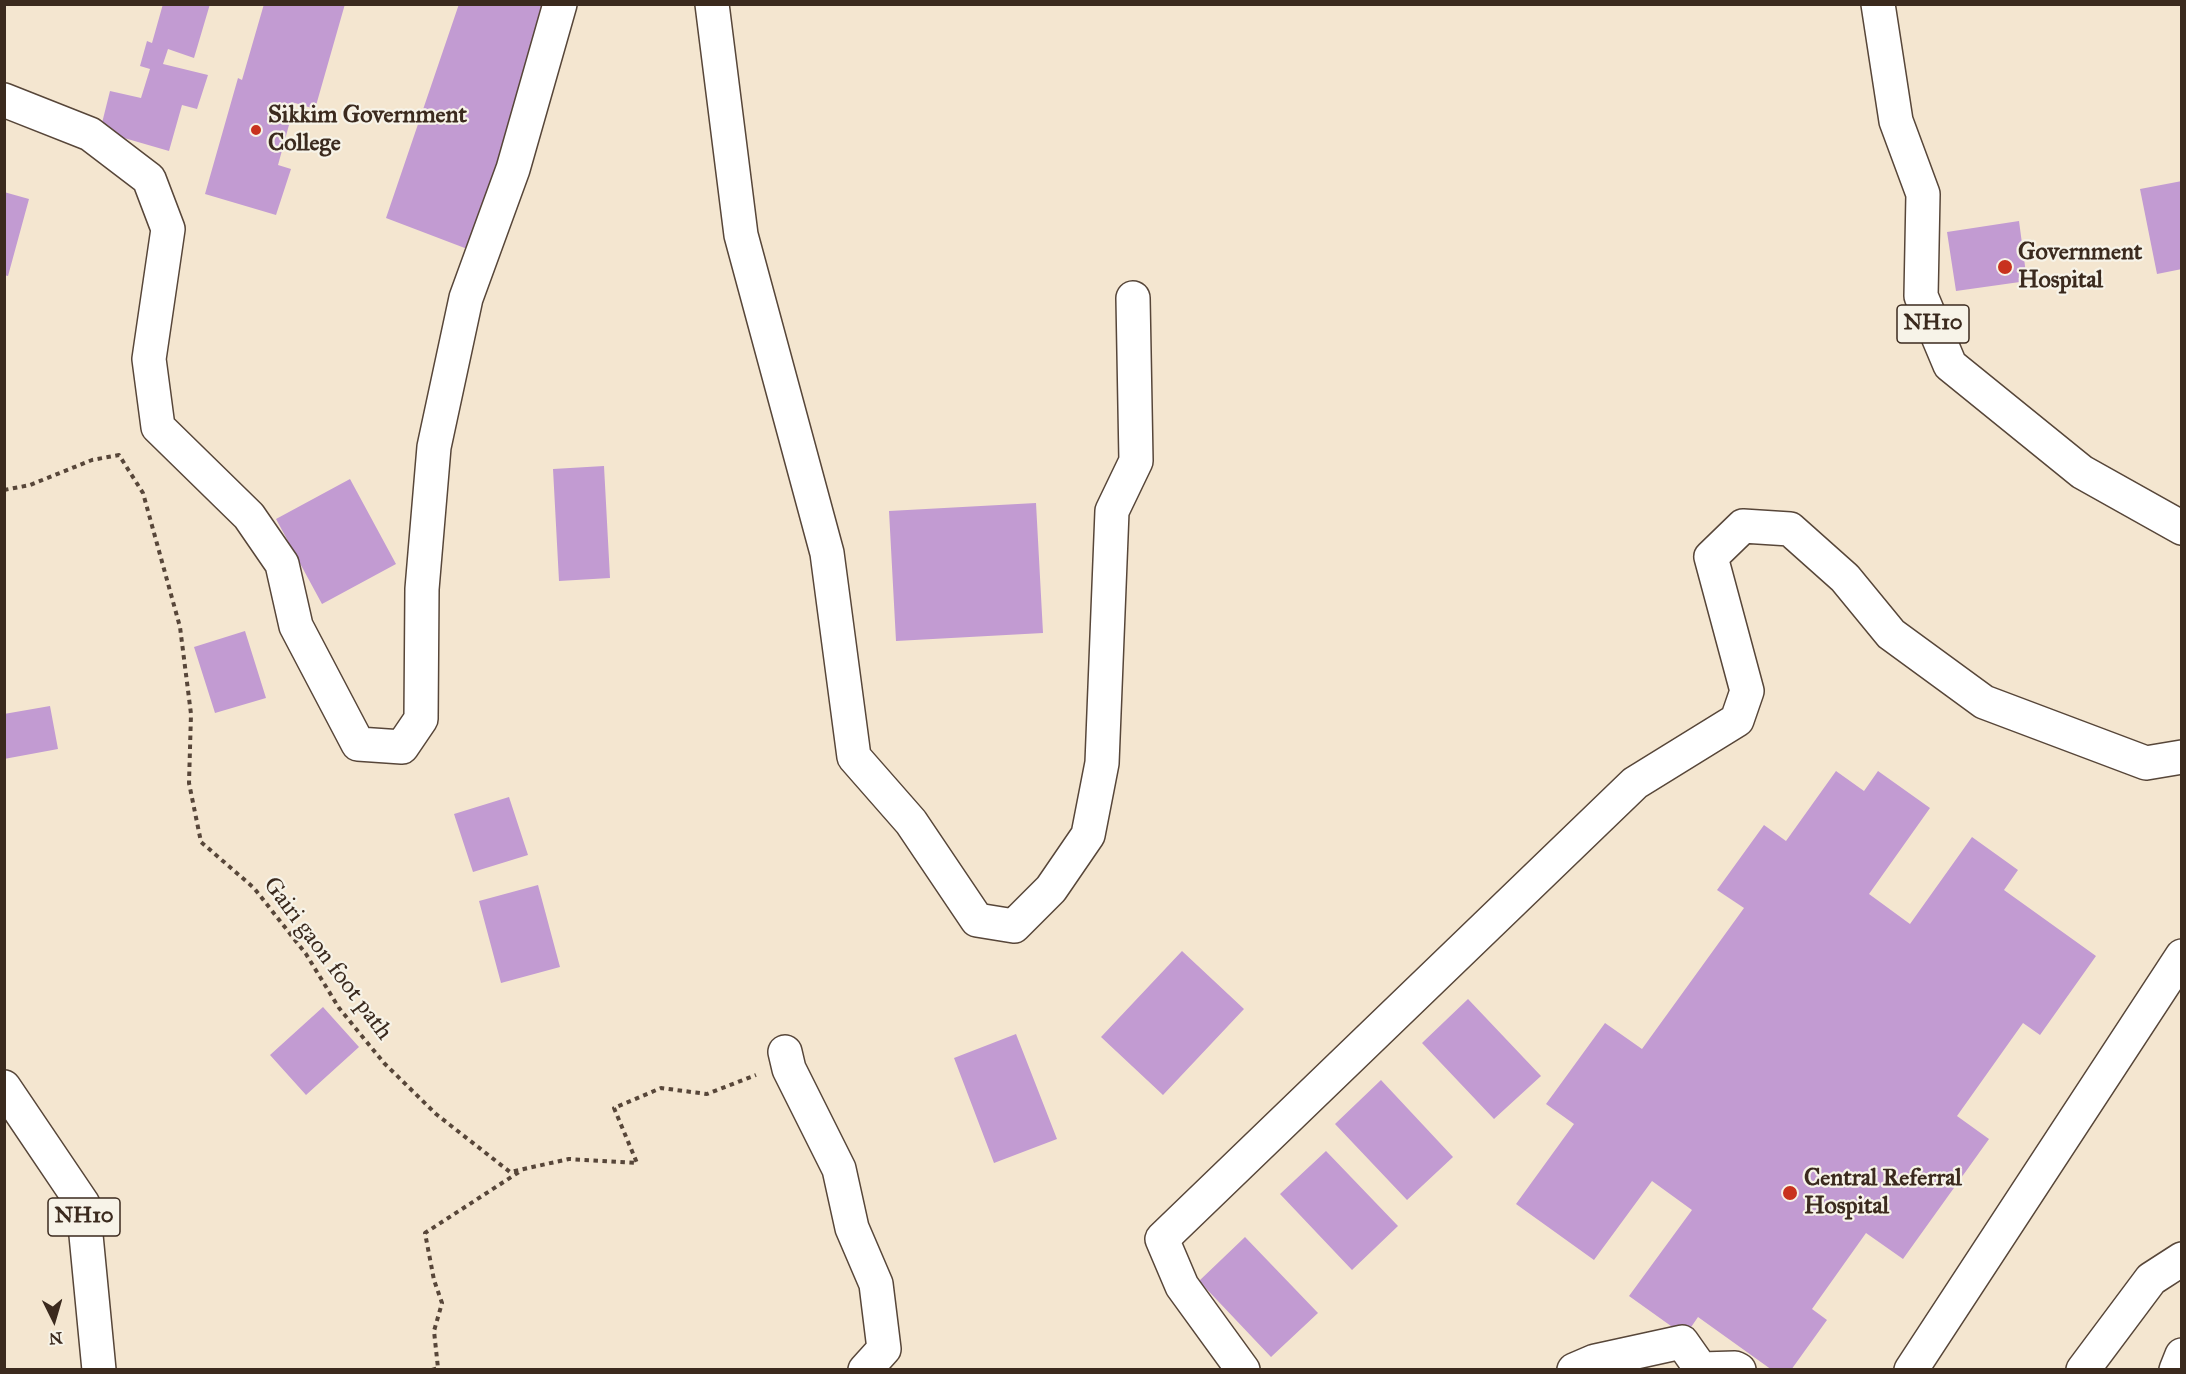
<!DOCTYPE html>
<style>
body{margin:0}
#map{position:relative;width:2186px;height:1374px;overflow:hidden;background:#f4e6d0;font-family:"IM FELL Great Primer",serif}
canvas{display:block}
.frame{position:absolute;inset:0;border:6px solid #3b2a1e;pointer-events:none}
.north{position:absolute;left:24px;top:1290px;width:60px;height:60px;-webkit-text-stroke:4px #f7f3e8;paint-order:stroke;rotate:175deg;font-size:16px;font-weight:700;line-height:24px;text-align:center;color:#3b2a1e}
.north::after{content:'';display:block;margin:auto;width:21px;height:27px;background:#3b2a1e;clip-path:polygon(50% 0,100% 100%,50% 72%,0 100%)}
</style>
<div id="map">
<canvas width="2186" height="1374"></canvas>
<div class="frame"></div>
<div class="north">N</div>
</div>
<script>
const g = document.querySelector('canvas').getContext('2d');
g.lineJoin = 'round';
function paint(path, color) {
  g.fillStyle = color;
  g.fill(path, 'evenodd');
}
function poly(rows) {
  const path = new Path2D();
  for (const r of rows) {
    path.moveTo(r[0], r[1]);
    for (let i = 2; i < r.length; i += 2) path.lineTo(r[i], r[i + 1]);
  }
  return path;
}
function trace(path, color, width, dash) {
  g.strokeStyle = color;
  g.lineWidth = width;
  g.lineCap = dash ? 'butt' : 'round';
  g.setLineDash(dash || []);
  g.stroke(path);
}
function label(font, color, halo, rows, align = 'center') {
  g.font = font + ' "IM FELL Great Primer",serif';
  g.lineWidth = 4.5;
  g.setLineDash([]);
  g.textBaseline = 'middle';
  g.strokeStyle = halo;
  g.fillStyle = color;
  for (const [text, x, y, turn = 0] of rows) {
    g.save();
    g.translate(x, y);
    g.rotate((+turn || 0) * Math.PI / 180);
    g.textAlign = isNaN(turn) ? turn : align;
    if (halo) g.strokeText(text, 0, 0);
    g.fillText(text, 0, 0);
    g.restore();
  }
}
paint(poly([
 [163,4,210,4,194,58,168,49,163,64,208,75,197,109,182,105,169,151,100,131,110,91,141,98,150,69,140,66,147,41,152,43],
 [264,4,345,4,315,109,295,103,278,165,291,169,276,215,205,194,238,78,242,80],
 [459,4,550,4,470,250,386,218],
 [2182,181,2182,269,2157,274,2140,189],
 [4,192,29,199,8,276,4,275],
 [2019,221,2027,281,1956,291,1947,232],
 [604,466,610,578,559,581,553,469],
 [350,479,396,564,322,604,276,519],
 [1036,503,1043,633,896,641,889,511],
 [245,631,266,698,215,713,194,647],
 [50,706,58,749,4,759,4,714],
 [1836,771,1864,791,1878,771,1930,808,1869,894,1910,924,1972,837,2018,870,2004,890,2096,956,2040,1035,2023,1023,1957,1116,1989,1139,1903,1259,1866,1233,1812,1309,1827,1320,1791,1370,1772,1370,1698,1317,1685,1336,1629,1296,1692,1210,1652,1181,1594,1260,1516,1204,1574,1124,1546,1104,1605,1023,1642,1049,1744,908,1717,890,1764,825,1786,841],
 [509,797,528,855,473,872,454,814],
 [538,885,560,967,501,983,479,901],
 [1182,951,1244,1009,1163,1095,1101,1037],
 [1468,999,1541,1076,1494,1119,1422,1043],
 [323,1007,359,1047,306,1095,270,1055],
 [1016,1034,1057,1139,994,1163,954,1058],
 [1381,1080,1453,1157,1407,1200,1335,1124],
 [1326,1151,1398,1226,1352,1270,1280,1194],
 [1245,1237,1318,1313,1271,1357,1199,1281]
]), '#c29bd2');
const minor = poly([
 [712,4,741,235,827,553,854,757,911,822,977,920,1014,926,1051,889,1088,835,1102,763,1112,511,1136,461,1133,298],
 [4,100,90,134,149,179,168,229,149,359,158,427,249,516,282,564,296,626,358,744,402,747,421,719,422,589,434,447,466,298,513,169,560,4],
 [785,1052,789,1069,839,1169,852,1228,876,1284,884,1349,865,1370],
 [1701,1369,1735,1368,1739,1370],
 [1243,1370,1182,1286,1162,1239,1635,783,1737,720,1747,691,1711,557,1743,526,1790,529,1845,578,1891,634,1984,702,2146,763,2182,757],
 [1574,1370,1595,1361,1682,1342,1701,1369],
 [1911,1370,2182,956],
 [2083,1370,2151,1279,2182,1259],
 [2176,1370,2182,1355]
]);
const trunk = poly([
 [1878,4,1896,121,1923,194,1921,296,1950,365,2082,472,2182,528],
 [4,1087,83,1204,99,1370]
]);
trace(minor, '#574639', 36);
trace(trunk, '#574639', 36);
trace(poly([
 [4,490,30,485,92,460,119,455,143,493,180,627,191,714,189,783,201,842,254,888,306,954,339,1008,384,1063,436,1114,510,1172,569,1159,637,1163,614,1108,661,1088,707,1094,756,1075],
 [432,1370,438,1368,434,1331,442,1303,434,1280,425,1233,519,1172]
]), '#574639', 4, [4.5, 4.5]);
trace(minor, '#fff', 33);
trace(trunk, '#fff', 33);
for (const [x, y, r, color] of [
 [256,130,6,"#c8321e"],
 [2005,267,8,"#c8321e"],
 [1790,1193,8,"#c8321e"]
]) {
  const dot = new Path2D();
  dot.arc(x, y, r, 0, 2 * Math.PI);
  g.fillStyle = color;
  g.fill(dot);
  trace(dot, '#f7f3e8', 2);
}
for (const [x, y, w] of [
 [1933,324,72],
 [84,1217,72]
]) {
  const box = new Path2D();
  box.roundRect(x - w / 2, y - 19, w, 38, 4.5);
  g.fillStyle = '#f7f3e8';
  g.fill(box);
  trace(box, '#3b2a1e', 1.5);
}
label('bold 22px', '#3b2a1e', null, [
 ["NH10",1933,324],
 ["NH10",84,1217]
]);
label('bold 24px', '#3b2a1e', '#f7f3e8', [
 ["Sikkim Government",268,116],
 ["College",268,144],
 ["Government",2018,253],
 ["Hospital",2018,281],
 ["Central Referral",1804,1179],
 ["Hospital",1804,1207]
], 'left');
label('24px', '#3b2a1e', '#f7f3e8', [
 ["Gairi gaon foot path",327,959,53]
]);
</script>
